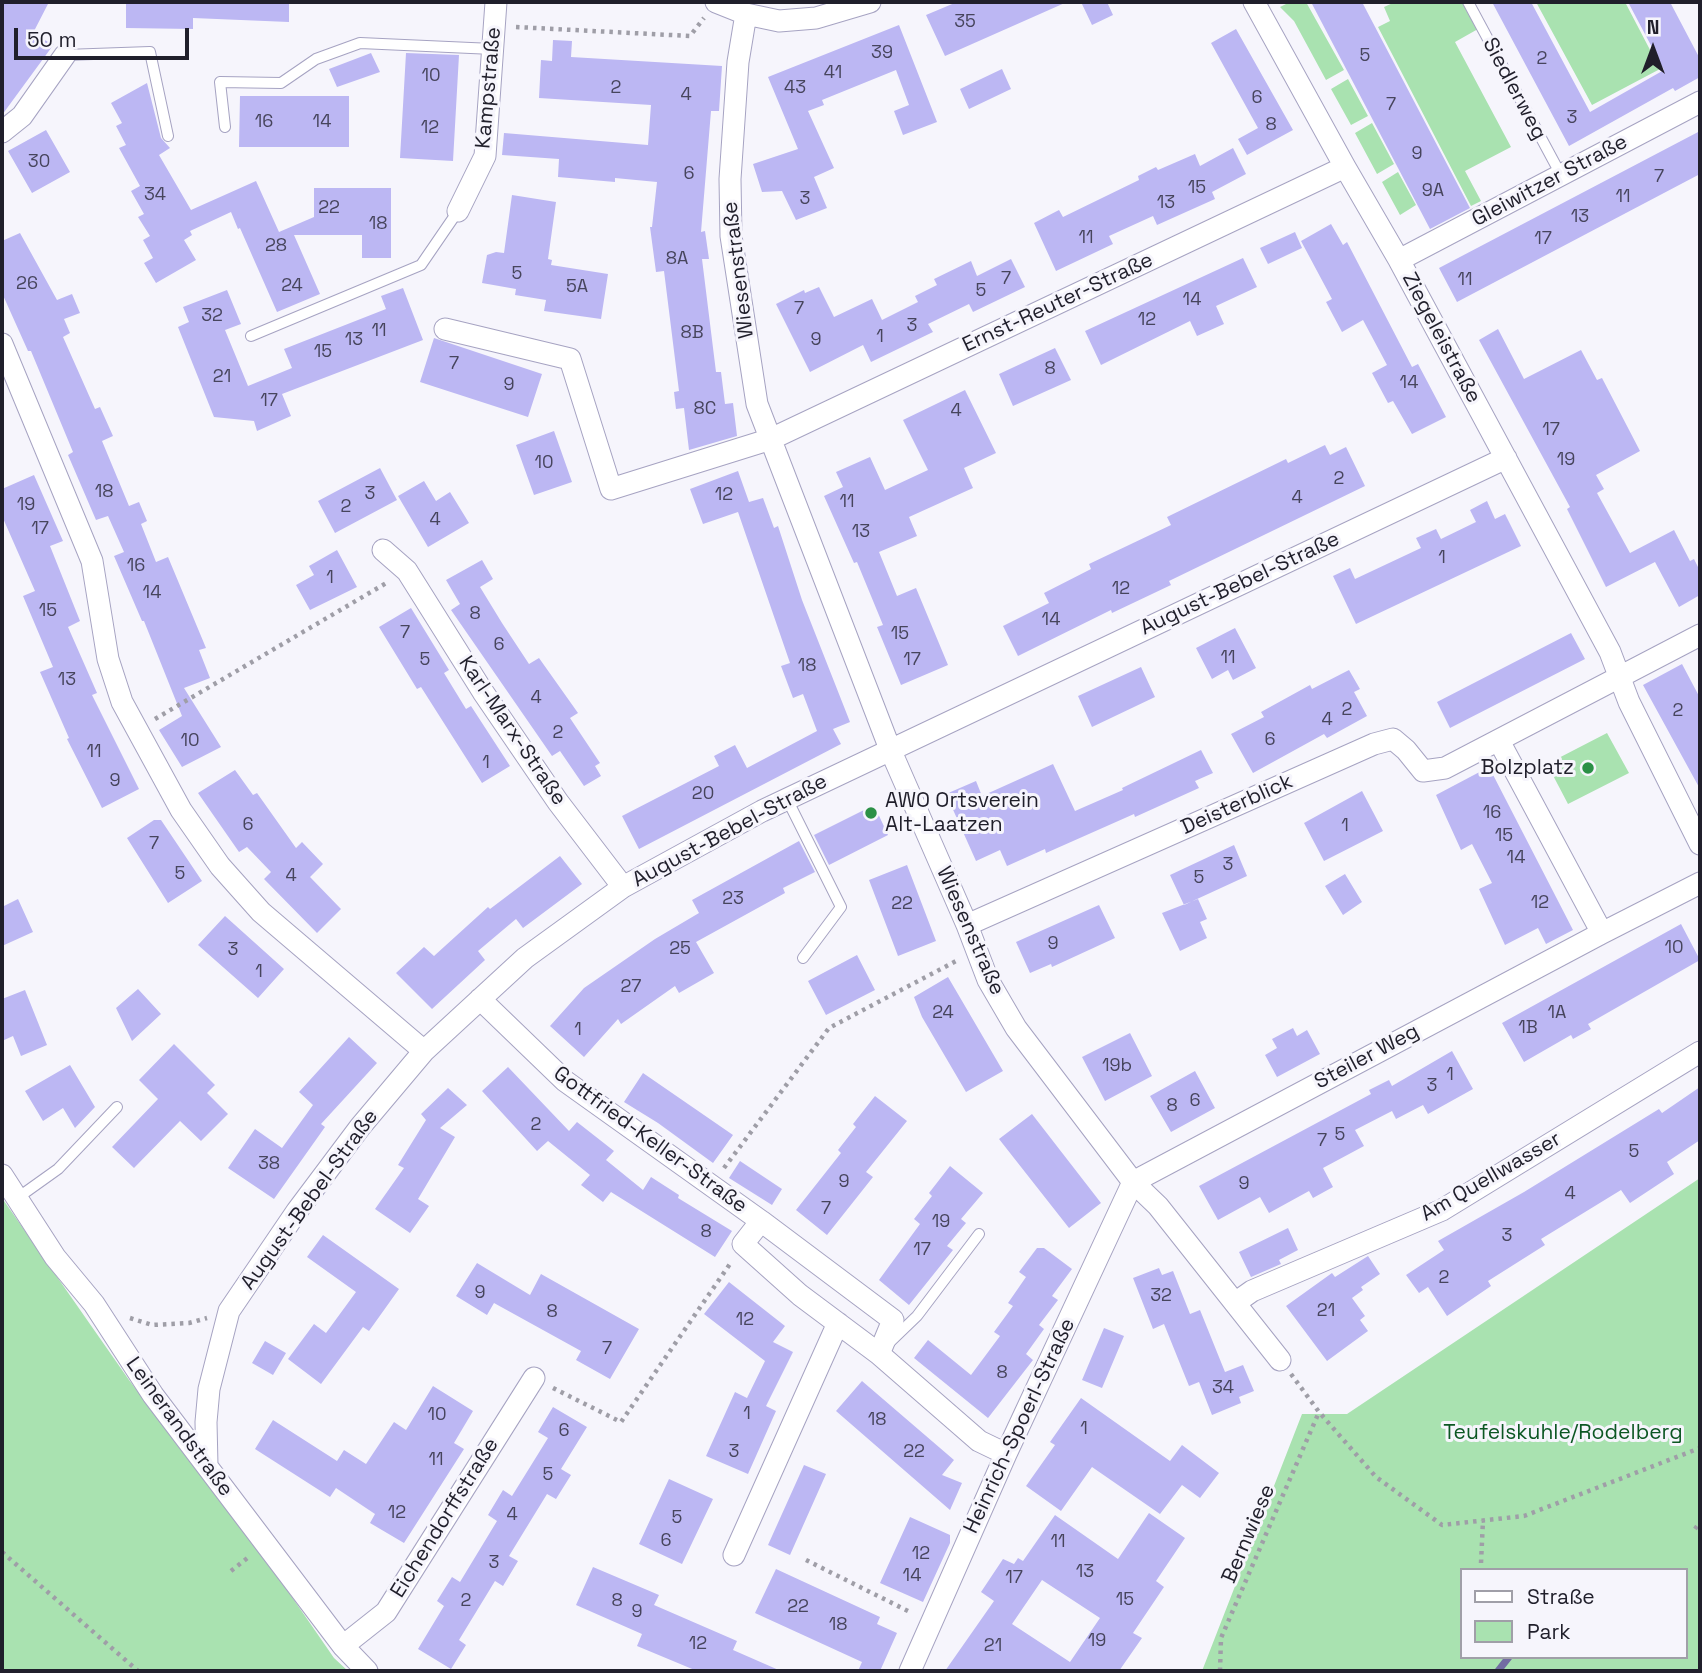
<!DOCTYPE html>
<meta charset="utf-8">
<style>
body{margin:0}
#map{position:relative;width:1702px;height:1673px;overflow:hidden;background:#f6f5fc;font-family:"Space Grotesk",sans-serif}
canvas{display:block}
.frame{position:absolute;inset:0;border:4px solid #201f2b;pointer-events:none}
.legend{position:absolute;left:1460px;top:1568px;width:228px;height:91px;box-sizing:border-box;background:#f6f5fc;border:2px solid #a09fa8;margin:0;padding:9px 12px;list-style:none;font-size:21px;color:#201f2b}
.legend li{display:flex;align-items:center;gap:14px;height:35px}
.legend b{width:35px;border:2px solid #a09fa8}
.north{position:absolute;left:1618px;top:14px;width:70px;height:70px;-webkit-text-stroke:5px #f6f5fc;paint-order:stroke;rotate:0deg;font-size:19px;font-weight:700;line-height:28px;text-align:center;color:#201f2b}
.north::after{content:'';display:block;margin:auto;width:24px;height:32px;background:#201f2b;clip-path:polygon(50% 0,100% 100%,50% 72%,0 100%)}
.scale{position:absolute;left:14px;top:28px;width:175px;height:32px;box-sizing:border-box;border:4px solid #201f2b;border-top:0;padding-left:9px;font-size:21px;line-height:24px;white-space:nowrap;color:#201f2b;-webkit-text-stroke:5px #f6f5fc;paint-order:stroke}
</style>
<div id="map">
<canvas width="1702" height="1673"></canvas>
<div class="frame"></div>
<ul class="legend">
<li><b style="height:9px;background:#fff"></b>Straße</li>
<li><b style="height:19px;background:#a9e2b0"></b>Park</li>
</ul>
<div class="north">N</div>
<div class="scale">50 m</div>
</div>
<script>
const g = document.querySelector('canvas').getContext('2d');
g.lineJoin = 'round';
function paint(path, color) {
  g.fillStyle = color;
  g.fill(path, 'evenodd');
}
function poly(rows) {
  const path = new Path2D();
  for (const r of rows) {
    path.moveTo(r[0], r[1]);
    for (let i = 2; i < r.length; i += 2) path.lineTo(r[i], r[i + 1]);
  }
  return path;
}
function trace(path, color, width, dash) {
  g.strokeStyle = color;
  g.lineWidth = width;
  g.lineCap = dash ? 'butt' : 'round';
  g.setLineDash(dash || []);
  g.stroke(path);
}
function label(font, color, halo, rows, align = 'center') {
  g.font = font + ' "Space Grotesk",sans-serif';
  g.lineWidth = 6;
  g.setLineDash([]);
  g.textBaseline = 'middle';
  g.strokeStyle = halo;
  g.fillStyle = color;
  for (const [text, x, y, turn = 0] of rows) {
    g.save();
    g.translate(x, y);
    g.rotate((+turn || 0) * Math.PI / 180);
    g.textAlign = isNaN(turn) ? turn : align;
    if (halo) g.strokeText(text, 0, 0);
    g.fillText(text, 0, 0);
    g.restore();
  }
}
paint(poly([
 [1290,2,1306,2,1344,70,1326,80,1294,21,1280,7],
 [1395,2,1464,2,1478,29,1455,42,1511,147,1465,171,1481,201,1471,206,1378,27,1390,21,1384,7],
 [1536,2,1625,2,1660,69,1592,105],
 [1348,79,1368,116,1351,125,1331,89],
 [1372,123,1394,164,1377,174,1355,133],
 [1398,172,1416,205,1400,215,1382,182],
 [1607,733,1629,773,1568,804,1547,764],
 [1700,1178,1700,1671,1202,1671,1302,1414,1347,1414],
 [1462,1570,1686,1570,1686,1657,1462,1657],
 [2,1198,129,1380,265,1558,334,1658,348,1671,2,1671]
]), '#a9e2b0');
trace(poly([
 [1498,1671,1509,1657]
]), '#726ca2', 7);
paint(poly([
 [2,2,49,2,32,35,54,44,2,115],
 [126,2,289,2,289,22,193,18,193,29,126,28],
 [957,2,1067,2,945,56,926,15],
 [1081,2,1107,2,1113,15,1092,25],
 [1311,2,1362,2,1470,208,1430,229],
 [1492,2,1531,2,1590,112,1664,70,1628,2,1670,2,1700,59,1700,77,1675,91,1673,88,1569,146],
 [899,25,937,122,903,135,894,111,909,105,896,70,822,100,824,105,808,111,834,168,814,177,827,208,796,220,782,191,762,192,753,164,798,149,768,77],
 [1236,29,1293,130,1247,155,1238,139,1258,128,1211,43],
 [553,40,572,41,571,57,722,66,719,111,711,111,701,232,705,231,709,259,702,259,716,372,721,372,725,404,733,403,737,436,689,450,684,408,676,409,674,392,679,391,664,271,656,272,650,227,652,227,657,182,615,178,615,182,558,177,559,159,502,155,504,133,648,145,651,105,539,98,541,60,552,61],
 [371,53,380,72,337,87,329,69],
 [406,53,459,55,453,161,400,158],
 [1002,69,1011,89,969,109,960,89],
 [147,83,161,138,170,148,159,155,191,210,256,181,279,232,314,217,314,188,391,188,391,258,362,258,362,235,294,235,320,294,277,312,240,228,238,229,231,212,190,231,192,235,184,240,196,260,156,283,144,263,153,258,143,240,150,236,138,217,144,214,131,191,140,186,119,148,126,145,116,126,122,123,111,103],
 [240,96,349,96,349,147,239,147],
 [46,130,70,172,32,193,8,151],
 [1700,131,1700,174,1457,302,1439,268],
 [1233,148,1246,174,1212,192,1215,199,1157,225,1153,216,1109,236,1113,244,1056,271,1034,223,1059,210,1063,217,1139,180,1138,176,1156,167,1158,170,1195,154,1200,166],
 [512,195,556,202,548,259,552,260,551,265,608,274,601,319,544,311,546,300,515,295,516,289,482,283,487,255,496,252,504,253],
 [1331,224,1343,245,1347,242,1412,367,1418,364,1446,417,1412,434,1393,401,1388,403,1372,373,1387,365,1363,320,1342,332,1326,302,1332,299,1301,241],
 [1295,232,1302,248,1268,264,1260,248],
 [20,233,57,300,72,294,80,313,64,319,70,333,63,337,95,409,100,407,113,436,102,441,129,506,139,502,147,521,141,524,156,562,168,557,206,648,199,650,210,678,184,688,221,747,182,767,159,730,182,716,144,621,142,621,114,556,124,552,108,516,96,520,68,455,73,452,31,351,28,351,2,293,2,241],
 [1243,258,1257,287,1216,306,1224,324,1197,336,1190,321,1101,365,1085,331],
 [1011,259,1025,287,973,312,969,304,928,324,933,332,871,362,863,345,810,372,776,304,804,290,805,293,819,287,834,317,872,299,882,320,918,302,915,296,937,285,934,279,971,261,977,276],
 [403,288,423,340,282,394,291,416,257,431,254,421,214,417,178,327,189,322,183,307,227,290,241,324,225,330,248,386,292,368,284,349,386,309,381,296],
 [1498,329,1524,379,1581,350,1597,380,1602,378,1640,451,1596,475,1604,489,1597,493,1630,553,1674,530,1690,561,1694,559,1700,571,1700,595,1679,607,1655,562,1606,587,1567,509,1570,507,1479,340],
 [434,338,542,374,528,417,420,382],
 [1055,348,1071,380,1013,406,999,374],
 [965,390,996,453,964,468,973,488,909,517,917,536,879,552,897,596,916,588,948,665,901,685,877,627,883,625,857,562,854,563,824,496,843,487,836,472,870,457,885,490,928,470,903,420],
 [554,431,572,482,534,495,516,445],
 [1325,445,1330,455,1346,447,1365,486,1169,581,1171,585,1112,613,1111,610,1018,656,1003,626,1049,603,1044,593,1091,569,1089,564,1171,525,1167,517,1286,459,1288,463],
 [380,468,397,500,335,533,318,501],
 [738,471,749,502,763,498,774,528,778,526,802,600,850,722,833,729,841,744,639,849,622,816,719,766,714,756,735,745,747,768,817,731,803,694,793,698,781,666,790,663,738,512,703,524,690,489],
 [34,475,63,541,50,546,80,621,68,627,97,693,92,695,139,789,102,808,67,739,69,738,40,672,53,667,23,596,35,591,2,516,2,489],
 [424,481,436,501,450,492,469,523,428,547,398,496],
 [1487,501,1495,519,1505,514,1521,546,1356,624,1333,576,1350,568,1355,579,1421,548,1416,538,1436,529,1441,539,1476,522,1470,510],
 [337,550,357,587,310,610,296,585,314,575,309,566],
 [482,560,493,579,480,587,502,623,529,664,539,658,578,713,570,718,600,763,595,766,601,776,584,786,560,751,552,756,451,610,460,604,446,580],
 [411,608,449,670,444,673,466,709,471,706,510,766,482,783,421,687,417,689,379,627],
 [1235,628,1256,668,1233,680,1228,670,1212,679,1196,648],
 [1571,633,1585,659,1450,728,1437,702],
 [1682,664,1700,698,1700,789,1643,685],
 [1141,667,1155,697,1092,727,1078,696],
 [1349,670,1360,689,1354,692,1367,716,1327,738,1324,734,1253,773,1231,734,1264,717,1261,712,1310,685,1312,689],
 [1201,750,1213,773,1195,781,1199,788,1135,817,1134,814,1046,853,1045,849,1007,866,1000,850,976,861,946,794,976,781,982,796,1053,764,1075,811,1123,790,1122,788],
 [1489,767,1573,930,1546,944,1538,928,1505,945,1479,889,1492,883,1472,844,1461,850,1436,795],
 [235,770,253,795,257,793,296,848,302,842,323,864,310,877,341,909,317,933,264,879,271,872,247,847,239,852,198,793],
 [1362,791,1383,831,1324,861,1304,823],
 [874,805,888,835,829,865,814,835],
 [154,820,161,820,202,881,168,903,127,838],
 [799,841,815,872,783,888,785,893,696,942,714,973,679,993,675,986,621,1024,618,1019,584,1057,550,1026,584,988,655,939,699,913,692,900],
 [1234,845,1247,876,1184,905,1170,875],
 [560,856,582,884,523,928,516,919,478,951,485,960,432,1009,396,973,424,947,434,956,488,907,490,909],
 [907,865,936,941,898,956,869,880],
 [1345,874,1362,902,1343,915,1325,886],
 [18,899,33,932,2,946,2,907],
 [1198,899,1207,919,1200,922,1207,938,1180,951,1162,913],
 [1099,905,1115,938,1052,967,1051,964,1030,973,1016,942],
 [225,916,284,969,258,998,198,945],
 [1681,924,1700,960,1588,1024,1591,1029,1573,1039,1571,1035,1524,1062,1502,1023],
 [857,955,875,990,826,1015,808,981],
 [948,977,1003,1071,966,1092,922,1017,914,997],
 [138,989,161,1014,132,1041,116,1008],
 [25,990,47,1045,21,1056,13,1036,2,1041,2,999],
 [1293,1028,1297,1036,1307,1030,1320,1054,1277,1077,1265,1055,1277,1048,1272,1039],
 [1130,1033,1152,1076,1105,1101,1082,1057],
 [349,1037,377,1063,321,1124,325,1127,274,1199,228,1168,255,1129,282,1148,313,1105,299,1092],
 [174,1044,215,1085,207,1093,228,1114,201,1141,180,1121,134,1168,112,1147,158,1099,139,1080],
 [1452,1051,1473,1089,1428,1114,1423,1105,1396,1119,1392,1111,1355,1130,1364,1146,1323,1168,1333,1187,1313,1198,1309,1191,1269,1213,1260,1197,1218,1220,1199,1186,1371,1094,1369,1090,1389,1080,1392,1086],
 [70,1065,95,1107,75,1128,63,1108,43,1121,25,1091],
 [508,1067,569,1131,577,1122,614,1151,606,1160,643,1190,651,1177,679,1195,678,1198,732,1231,715,1257,611,1192,603,1202,581,1185,590,1175,548,1141,537,1151,482,1091],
 [1195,1071,1215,1108,1171,1132,1150,1096],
 [643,1073,733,1135,713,1163,658,1123,624,1102],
 [1700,1087,1700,1140,1667,1162,1674,1174,1630,1203,1621,1190,1541,1239,1545,1245,1488,1281,1491,1286,1447,1316,1428,1287,1419,1293,1406,1275,1444,1250,1438,1241,1524,1192,1659,1109,1662,1113],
 [448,1088,467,1105,440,1128,455,1137,418,1199,429,1206,410,1233,375,1209,404,1168,398,1165,426,1120,421,1114],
 [875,1096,907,1121,866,1172,873,1177,827,1235,796,1210,841,1153,838,1150,856,1127,853,1124],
 [1032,1114,1101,1203,1069,1228,999,1139],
 [740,1161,782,1189,772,1205,729,1178],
 [950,1166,983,1193,961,1219,966,1223,947,1246,953,1250,909,1305,879,1280,920,1224,914,1219,932,1196,929,1193],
 [1288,1228,1298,1250,1279,1260,1281,1264,1251,1277,1239,1252],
 [323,1235,399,1289,369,1331,363,1327,321,1384,288,1359,314,1324,326,1333,356,1292,307,1257],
 [1037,1248,1044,1248,1072,1269,1052,1296,1058,1300,1039,1325,1044,1329,1026,1354,1033,1360,988,1418,914,1358,928,1340,971,1375,1000,1336,994,1332,1013,1306,1008,1303,1026,1277,1019,1272],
 [1368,1256,1380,1274,1361,1287,1363,1290,1352,1298,1365,1316,1360,1320,1368,1331,1327,1361,1286,1306,1332,1273,1335,1277],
 [477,1263,530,1295,541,1274,639,1329,610,1379,576,1360,581,1351,494,1303,487,1315,456,1296],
 [1159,1268,1162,1275,1173,1271,1190,1314,1200,1310,1225,1372,1243,1365,1254,1391,1239,1397,1241,1403,1212,1415,1199,1382,1189,1386,1164,1324,1153,1329,1133,1278],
 [729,1282,785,1326,773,1342,793,1352,766,1406,776,1411,748,1474,706,1456,735,1392,747,1398,765,1361,704,1314],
 [1104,1328,1124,1336,1102,1388,1082,1380],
 [265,1341,286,1353,273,1375,252,1363],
 [862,1381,954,1460,942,1475,962,1483,950,1510,836,1411],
 [433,1386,473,1411,454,1443,464,1449,404,1543,370,1523,375,1514,336,1488,330,1497,255,1449,273,1420,337,1461,344,1450,366,1464,394,1422,406,1430],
 [1081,1398,1170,1461,1182,1445,1219,1473,1200,1498,1182,1485,1160,1514,1092,1467,1061,1511,1026,1486,1055,1445,1050,1442],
 [553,1407,587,1427,561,1469,571,1475,556,1499,547,1494,509,1556,518,1561,503,1586,495,1581,459,1640,466,1645,451,1669,418,1649,444,1606,437,1601,452,1577,460,1582,497,1521,488,1515,503,1490,512,1496,548,1438,538,1432],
 [804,1465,826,1474,790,1555,768,1545],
 [669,1479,713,1499,682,1564,639,1544],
 [1149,1513,1185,1538,1156,1581,1164,1587,1133,1633,1142,1638,1119,1671,945,1671,994,1601,981,1592,1003,1559,1014,1564,1018,1558,1023,1561,1055,1515,1118,1559],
 [1042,1580,1100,1618,1070,1662,1012,1624],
 [910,1517,950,1535,950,1543,923,1602,880,1583],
 [593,1567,659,1595,654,1605,737,1641,733,1650,781,1671,697,1671,637,1646,642,1634,576,1605],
 [776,1569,880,1617,877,1624,897,1633,880,1671,858,1671,862,1662,755,1613]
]), '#bcb7f3');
const lane = poly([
 [1468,2,1561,175],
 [65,55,150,52,168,136],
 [225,127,220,82,281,83,316,59,360,43,493,49],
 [251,336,421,265,458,211],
 [787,799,841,907,803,958],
 [16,1199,58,1169,117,1107],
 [890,1342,917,1316,979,1234]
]);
const street = poly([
 [716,2,746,14,779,21,816,18,870,2],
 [1254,2,1345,167,1399,260,1610,652,1629,702,1700,844],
 [746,14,738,62,730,179,731,236,757,404,890,749,967,925,988,980,1016,1028,1133,1182,1158,1206,1280,1360],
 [2,132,22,116,65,55],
 [458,211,485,156,496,2],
 [1399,260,1700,102],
 [445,329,570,359,611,489,771,439,1345,167],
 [2,344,92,561,108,659,122,702,181,810,220,866,261,912,424,1051],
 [383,550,407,571,483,692,558,802,623,887],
 [1499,741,1602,933],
 [967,925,1374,744,1393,739,1406,750,1423,771,1445,768,1700,635],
 [480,999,565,1081,761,1221,893,1320,879,1354],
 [2,1175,55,1257,94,1304,153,1395,343,1646,367,1671],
 [761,1221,743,1244,800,1295,879,1354,979,1441,1006,1454],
 [1235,1303,1252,1291,1442,1210,1700,1052],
 [207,1465,206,1422,209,1389,229,1311,297,1211,360,1127,424,1051,525,958,623,887,762,811,1506,458],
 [734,1555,838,1323],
 [343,1646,386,1612,534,1378],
 [910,1671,1006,1454,1133,1182,1602,933,1700,883]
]);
trace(lane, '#a6a3c2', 12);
trace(street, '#a6a3c2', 23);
trace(poly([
 [516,27,690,36,704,18],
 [155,719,388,582],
 [724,1168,829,1028,958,960],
 [130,1318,152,1325,189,1323,207,1318],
 [1291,1374,1319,1412,1376,1477,1442,1525,1524,1516,1700,1448],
 [553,1388,621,1422,732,1261],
 [1695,1529,1700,1522],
 [2,1552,138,1671],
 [806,1560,912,1613],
 [1481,1563,1483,1520],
 [231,1571,250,1556],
 [1220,1671,1221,1638,1319,1412]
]), '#9f9ea7', 4.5, [3.5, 5]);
trace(lane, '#fff', 10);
trace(street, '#fff', 21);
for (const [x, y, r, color] of [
 [1588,768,7,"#2b9046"],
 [871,813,7,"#2b9046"]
]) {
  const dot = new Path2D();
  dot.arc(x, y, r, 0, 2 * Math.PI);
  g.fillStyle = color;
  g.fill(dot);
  trace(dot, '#f6f5fc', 2.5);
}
label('18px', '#47455d', null, [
 ["35",965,22],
 ["39",882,53],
 ["5",1365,56],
 ["2",1542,59],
 ["41",833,73],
 ["10",431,76],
 ["2",616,88],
 ["43",795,88],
 ["4",686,95],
 ["6",1257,98],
 ["7",1391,105],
 ["3",1572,118],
 ["16",264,122],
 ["14",322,122],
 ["8",1271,125],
 ["12",430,128],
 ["9",1417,154],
 ["30",39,162],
 ["6",689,174],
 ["7",1659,177],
 ["15",1197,188],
 ["9A",1433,191],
 ["34",155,195],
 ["11",1623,197],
 ["3",805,199],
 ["13",1166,203],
 ["22",329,208],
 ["13",1580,217],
 ["18",378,224],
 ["11",1086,238],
 ["17",1543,239],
 ["28",276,246],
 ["8A",677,259],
 ["5",517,274],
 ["7",1006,279],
 ["11",1465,280],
 ["26",27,284],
 ["24",292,286],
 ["5A",577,287],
 ["5",981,291],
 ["14",1192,300],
 ["7",799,309],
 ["32",212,316],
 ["12",1147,320],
 ["3",912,326],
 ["11",379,331],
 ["8B",692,333],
 ["1",880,337],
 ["13",354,340],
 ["9",816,340],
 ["15",323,352],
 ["7",454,364],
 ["8",1050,369],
 ["21",222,377],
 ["14",1409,383],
 ["9",509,385],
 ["17",269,401],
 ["8C",705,409],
 ["4",956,411],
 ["17",1551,430],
 ["19",1566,460],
 ["10",544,463],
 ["2",1339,479],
 ["18",104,492],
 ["3",370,494],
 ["12",724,495],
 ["4",1297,498],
 ["11",847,502],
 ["19",26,505],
 ["2",346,507],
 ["4",435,520],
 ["17",40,529],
 ["13",861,532],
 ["1",1442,558],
 ["16",136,566],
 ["1",330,578],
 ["12",1121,589],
 ["14",152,593],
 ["15",48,611],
 ["8",475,614],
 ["14",1051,620],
 ["7",405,633],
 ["15",900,634],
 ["6",499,645],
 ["11",1228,658],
 ["5",425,660],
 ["17",912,660],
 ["18",807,666],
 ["13",67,680],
 ["4",536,698],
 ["2",1347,710],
 ["2",1678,711],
 ["4",1327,720],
 ["2",558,733],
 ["6",1270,740],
 ["10",190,741],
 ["11",94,752],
 ["1",486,763],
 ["9",115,781],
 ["20",703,794],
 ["16",1492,813],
 ["6",248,825],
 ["1",1345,826],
 ["15",1504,836],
 ["7",154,844],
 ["14",1516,858],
 ["3",1228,865],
 ["5",180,874],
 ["4",291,876],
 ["5",1199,878],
 ["23",733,899],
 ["12",1540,903],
 ["22",902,904],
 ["9",1053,944],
 ["10",1674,948],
 ["25",680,949],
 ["3",233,950],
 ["1",259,972],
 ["27",631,987],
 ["24",943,1013],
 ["1A",1557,1013],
 ["1B",1528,1028],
 ["1",578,1030],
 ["19b",1117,1066],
 ["1",1450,1075],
 ["3",1432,1086],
 ["6",1195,1101],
 ["8",1172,1106],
 ["2",536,1125],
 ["5",1340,1135],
 ["7",1322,1141],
 ["5",1634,1152],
 ["38",269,1164],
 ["9",844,1182],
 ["9",1244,1184],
 ["4",1570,1194],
 ["7",826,1209],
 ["19",941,1222],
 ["8",706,1232],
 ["3",1507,1236],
 ["17",922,1250],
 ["2",1444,1278],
 ["9",480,1293],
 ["32",1161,1296],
 ["21",1326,1311],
 ["8",552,1312],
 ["12",745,1320],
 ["7",607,1349],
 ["8",1002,1373],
 ["34",1223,1388],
 ["1",747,1414],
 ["10",437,1415],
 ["18",877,1420],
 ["1",1084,1429],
 ["6",564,1431],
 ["3",734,1452],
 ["22",914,1452],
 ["11",436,1460],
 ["5",548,1475],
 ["12",397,1513],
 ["4",512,1515],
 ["5",677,1518],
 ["6",666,1541],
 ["11",1058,1542],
 ["12",921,1554],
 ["3",494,1563],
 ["13",1085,1572],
 ["14",912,1576],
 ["17",1014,1578],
 ["15",1125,1600],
 ["2",466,1601],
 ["8",617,1601],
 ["22",798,1607],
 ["9",637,1612],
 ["18",838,1625],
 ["19",1097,1641],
 ["12",698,1644],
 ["21",993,1646]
]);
label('21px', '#201f2b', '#f6f5fc', [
 ["Kampstraße",489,88,-85],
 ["Siedlerweg",1514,89,62],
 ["Gleiwitzer Straße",1550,181,-28],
 ["Wiesenstraße",739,270,-97],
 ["Ernst-Reuter-Straße",1058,303,-25],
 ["Ziegeleistraße",1441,338,62],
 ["August-Bebel-Straße",1240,584,-25],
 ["Karl-Marx-Straße",512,731,56],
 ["Deisterblick",1237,805,-24],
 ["August-Bebel-Straße",730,831,-28],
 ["Wiesenstraße",970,931,66],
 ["Steiler Weg",1367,1057,-28],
 ["Gottfried-Keller-Straße",650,1140,36],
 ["Am Quellwasser",1491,1177,-30],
 ["August-Bebel-Straße",310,1200,-54],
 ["Heinrich-Spoerl-Straße",1020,1426,-65],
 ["Leinerandstraße",179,1427,54],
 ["Eichendorffstraße",445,1518,-58],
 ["Bernwiese",1249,1534,-67]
]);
label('21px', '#201f2b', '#f6f5fc', [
 ["Bolzplatz",1574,768],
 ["AWO Ortsverein",885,801,"left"],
 ["Alt-Laatzen",885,825,"left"]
], 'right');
label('21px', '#0c5723', '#f6f5fc', [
 ["Teufelskuhle/Rodelberg",1563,1433]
]);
</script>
